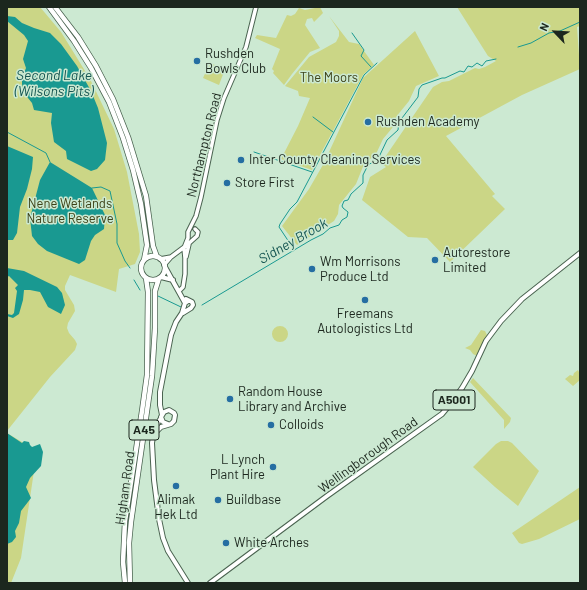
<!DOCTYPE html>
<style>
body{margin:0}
#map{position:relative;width:587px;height:590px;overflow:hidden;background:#cce9d2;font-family:Barlow,sans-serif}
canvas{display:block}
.frame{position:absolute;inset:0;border:8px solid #1c271e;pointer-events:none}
.north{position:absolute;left:535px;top:12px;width:40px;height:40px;-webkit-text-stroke:3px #cce9d2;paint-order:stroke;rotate:295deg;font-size:11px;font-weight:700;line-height:16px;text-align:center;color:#1c271e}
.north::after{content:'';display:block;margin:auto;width:14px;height:18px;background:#1c271e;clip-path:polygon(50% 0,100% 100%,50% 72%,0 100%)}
</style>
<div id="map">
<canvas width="587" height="590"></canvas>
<div class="frame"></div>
<div class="north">N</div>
</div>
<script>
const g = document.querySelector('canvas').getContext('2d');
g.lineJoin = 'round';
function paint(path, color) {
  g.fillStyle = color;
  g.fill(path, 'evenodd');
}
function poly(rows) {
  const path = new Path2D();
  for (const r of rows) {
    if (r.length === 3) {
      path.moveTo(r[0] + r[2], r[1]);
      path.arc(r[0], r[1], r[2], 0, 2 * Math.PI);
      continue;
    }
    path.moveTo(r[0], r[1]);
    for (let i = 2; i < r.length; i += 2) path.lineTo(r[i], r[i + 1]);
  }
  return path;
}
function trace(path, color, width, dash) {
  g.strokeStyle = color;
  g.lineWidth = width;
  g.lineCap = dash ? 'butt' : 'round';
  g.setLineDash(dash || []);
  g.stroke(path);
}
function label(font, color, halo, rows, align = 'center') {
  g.font = font + ' Barlow,sans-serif';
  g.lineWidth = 3;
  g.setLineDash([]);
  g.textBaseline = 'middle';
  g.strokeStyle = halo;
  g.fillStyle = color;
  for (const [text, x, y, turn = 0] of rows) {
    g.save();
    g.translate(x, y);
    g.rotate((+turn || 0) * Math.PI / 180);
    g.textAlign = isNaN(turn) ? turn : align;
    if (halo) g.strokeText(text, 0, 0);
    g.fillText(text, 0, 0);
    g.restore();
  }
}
paint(poly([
 [7,7,40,7,61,32,90,79,114,129,127,172,139,234,140,252,135,264,119,269,116,292,70,275,65,286,65,290,74,305,75,311,68,323,67,328,69,333,75,340,77,344,75,350,50,377,7,431],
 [320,7,323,13,314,22,312,18,307,19,305,25,320,48,310,52,292,74,284,85,273,73,274,71,272,69,280,49,255,38,257,35,276,38,287,15,291,16,295,14,299,8,305,10],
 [457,7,580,7,580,26,577,27,580,69,522,95,446,136,495,194,492,196,505,209,450,262,427,238,408,237,362,200,370,177,386,167,381,163,433,87,442,82,449,81,475,68,479,69,485,67,496,61,488,56],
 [329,16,349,42,359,44,374,65,363,75,312,170,281,159,298,126,310,98,299,96,298,91,285,86,309,57,336,42,339,36,339,31],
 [415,31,439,76,416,86,409,101,396,117,393,127,383,139,376,154,364,164,356,184,339,205,338,214,334,221,297,245,282,226,309,189,324,163,363,78],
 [210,63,225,69,219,85,203,78],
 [280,334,8],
 [481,330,485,331,487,335,477,356,473,354,470,350,465,348,471,345],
 [578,370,579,372,580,380,573,386,565,379,570,375,573,376,574,373],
 [473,378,511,418,510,422,504,429,504,420,470,382],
 [7,433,37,451,21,558,11,583,7,583],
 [501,441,508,441,512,443,539,471,518,506,495,487,473,467,496,444],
 [580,487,580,519,539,539,522,544,519,543,512,533]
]), '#cbd686');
paint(poly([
 [7,16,15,17,22,23,34,28,50,33,61,44,77,66,91,91,98,108,107,143,105,160,97,169,91,171,67,159,66,151,54,142,51,123,52,113,34,110,32,103,24,93,22,84,22,78,26,68,23,59,28,41,24,35,7,21],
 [7,146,33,157,32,169,27,189,20,207,17,233,13,240,7,240],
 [50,162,92,188,105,215,104,229,95,235,91,241,85,260,79,264,47,251,38,244,32,236,30,218,40,180],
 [7,268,24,271,57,287,62,293,65,305,61,314,48,307,40,292,30,290,24,290,23,300,19,314,13,318,7,316,7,314,12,315,14,313,17,291,15,288,18,285,9,276,7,277],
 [7,433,22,443,24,441,29,442,30,445,32,447,40,444,43,452,41,466,30,478,26,487,31,498,21,511,19,523,15,531,16,537,12,542,7,544]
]), '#199991');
trace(poly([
 [352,33,364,50,361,56,371,67],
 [518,47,531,43,549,33,560,31,580,22],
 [313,117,333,132],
 [7,132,46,153,50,162],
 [254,152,312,172],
 [92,188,101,187,110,191,117,224,117,243,125,261,130,268],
 [293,251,293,248,279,227,280,224,290,209,297,202,364,75,377,63],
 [134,280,140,290],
 [158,296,181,307],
 [202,305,311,240,323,234,330,228,339,225,342,220,347,217,348,212,343,208,342,206,344,201,348,200,351,194,363,183,363,175,368,165,378,159,387,140,398,130,399,122,418,97,419,89,422,85,442,78,445,78,460,71,464,72,468,66,472,67,477,63,482,66,486,61,496,59]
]), '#199991', 1);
const secondary = poly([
 [186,257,189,244],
 [160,259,171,257],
 [164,265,171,257,187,245,197,236,198,232,195,229],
 [179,291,183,287,185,274,185,258,184,248,188,238,188,232,196,216,201,197,217,120,224,98,246,47,256,7]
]);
const primary = poly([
 [165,267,185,303],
 [161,277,173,280],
 [183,313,191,308,193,305,192,302,186,299],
 [162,415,160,405,160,392,171,335,176,322,182,313,185,303,188,301],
 [161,418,154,430,152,443,154,480,159,519,163,538,168,551,188,583],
 [154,434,161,427,171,424,174,421,175,415,174,413,169,410,164,412,161,417,163,422,168,424],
 [210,583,327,496,442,414,452,402,462,388,472,371,486,341,501,321,522,299,580,253]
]);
const highway = poly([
 [49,7,74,41,91,68,109,102,123,138,133,170,141,204,147,245,144,260],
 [55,7,78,37,96,66,113,99,128,137,146,196,153,246,157,257],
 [153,268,12],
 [125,583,123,562,125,521,142,411,147,375,148,292,146,278],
 [130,583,129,543,131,522,152,376,155,328,155,291,159,278]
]);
trace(secondary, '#4a6350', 5.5);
trace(primary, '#4a6350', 6);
trace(highway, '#4a6350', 6);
trace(secondary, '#fff', 3.5);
trace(primary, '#fff', 4);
trace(highway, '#fff', 4.5);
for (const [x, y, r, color] of [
 [197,61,4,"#256ea2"],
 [368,122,4,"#256ea2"],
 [241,160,4,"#256ea2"],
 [227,183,4,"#256ea2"],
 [435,260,4,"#256ea2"],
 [312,269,4,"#256ea2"],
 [365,300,4,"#256ea2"],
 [230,399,4,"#256ea2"],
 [271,425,4,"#256ea2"],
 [273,467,4,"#256ea2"],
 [176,486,4,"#256ea2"],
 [218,500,4,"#256ea2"],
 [226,543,4,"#256ea2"]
]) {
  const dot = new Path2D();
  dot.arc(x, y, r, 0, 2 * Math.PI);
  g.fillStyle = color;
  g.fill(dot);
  trace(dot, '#cce9d2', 1.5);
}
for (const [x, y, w] of [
 [454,400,42],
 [144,430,30]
]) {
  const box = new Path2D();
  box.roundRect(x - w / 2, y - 10, w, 20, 3);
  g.fillStyle = '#cce9d2';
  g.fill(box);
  trace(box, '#1c271e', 1);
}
label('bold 12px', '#1c271e', null, [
 ["A5001",454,400],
 ["A45",144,430]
]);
label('13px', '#1c271e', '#cce9d2', [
 ["Rushden",205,54],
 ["Bowls Club",205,69],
 ["Rushden Academy",376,122],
 ["Inter County Cleaning Services",249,160],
 ["Store First",235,183],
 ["Autorestore",443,253],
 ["Limited",443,268],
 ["Wm Morrisons",320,262],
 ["Produce Ltd",320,277],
 ["Freemans",365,314,"center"],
 ["Autologistics Ltd",365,329,"center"],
 ["Random House",238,392],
 ["Library and Archive",238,407],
 ["Colloids",279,425],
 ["L Lynch",265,460,"right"],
 ["Plant Hire",265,475,"right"],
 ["Alimak",176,500,"center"],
 ["Hek Ltd",176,515,"center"],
 ["Buildbase",226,500],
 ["White Arches",234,543]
], 'left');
label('13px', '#3d4218', '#cce9d2', [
 ["The Moors",329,78],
 ["Nene Wetlands",70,204],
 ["Nature Reserve",70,219]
]);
label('13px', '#1c271e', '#cce9d2', [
 ["Northampton Road",204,145,-76],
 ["Wellingborough Road",368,455,-36],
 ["Higham Road",125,488,-82]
]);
label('italic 14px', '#165652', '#cce9d2', [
 ["Second Lake",54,75],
 ["(Wilsons Pits)",54,91],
 ["Sidney Brook",293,241,-30]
]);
</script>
